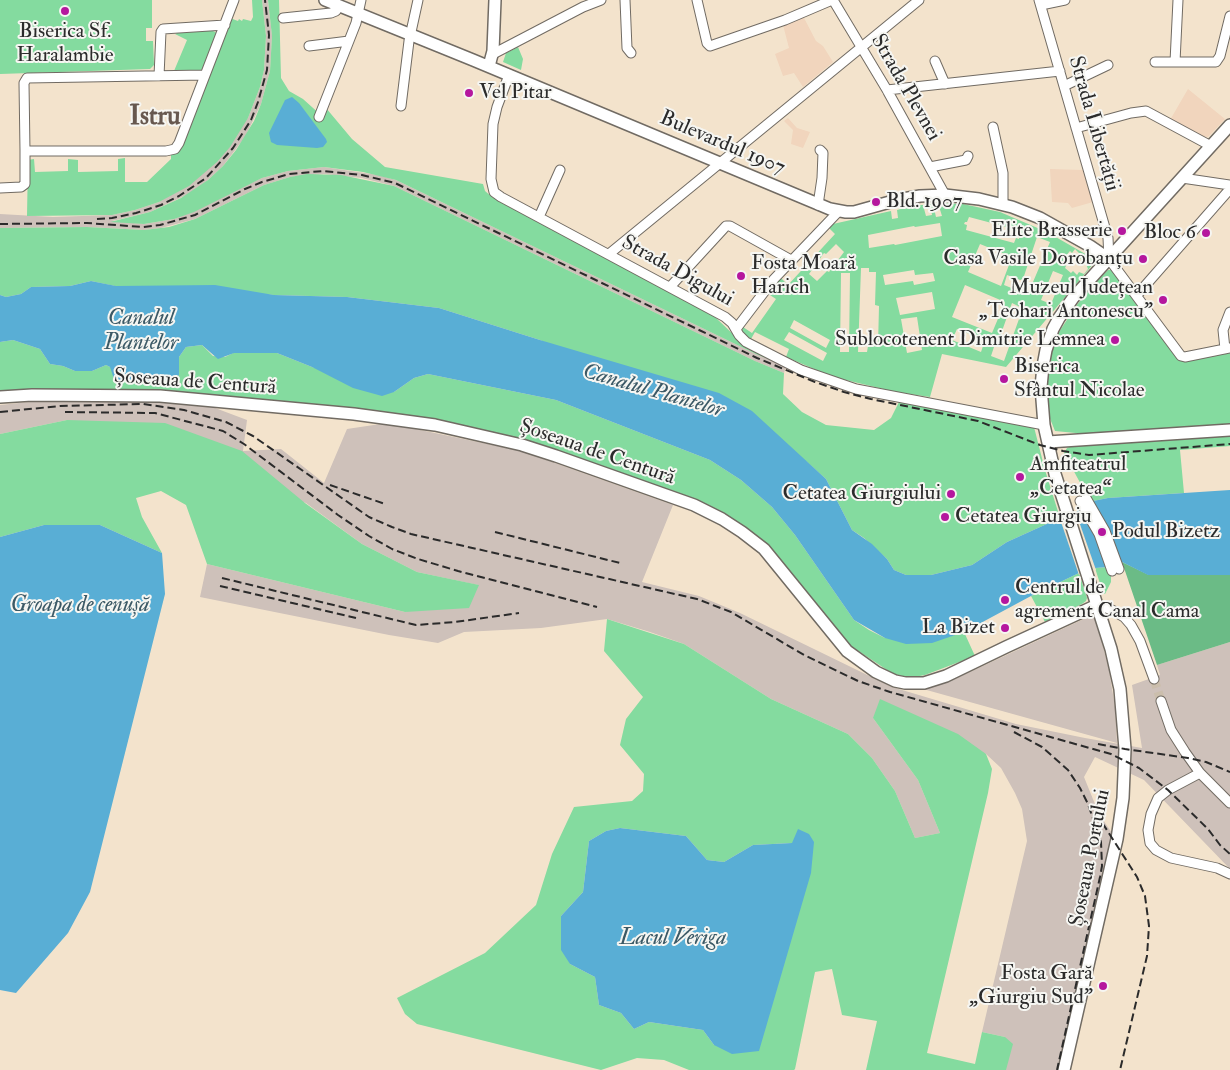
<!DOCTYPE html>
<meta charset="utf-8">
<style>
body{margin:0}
canvas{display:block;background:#f3e3cc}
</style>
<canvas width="1230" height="1070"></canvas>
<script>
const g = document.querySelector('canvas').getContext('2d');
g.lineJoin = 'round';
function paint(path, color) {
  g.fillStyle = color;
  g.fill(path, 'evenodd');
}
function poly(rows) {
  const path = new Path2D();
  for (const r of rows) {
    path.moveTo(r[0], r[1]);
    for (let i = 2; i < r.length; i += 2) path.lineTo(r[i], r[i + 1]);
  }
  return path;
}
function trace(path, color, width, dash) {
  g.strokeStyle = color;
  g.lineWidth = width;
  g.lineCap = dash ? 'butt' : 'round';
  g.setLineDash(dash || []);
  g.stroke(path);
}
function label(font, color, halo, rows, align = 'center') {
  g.font = font + ' "IM FELL Double Pica",serif';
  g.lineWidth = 4;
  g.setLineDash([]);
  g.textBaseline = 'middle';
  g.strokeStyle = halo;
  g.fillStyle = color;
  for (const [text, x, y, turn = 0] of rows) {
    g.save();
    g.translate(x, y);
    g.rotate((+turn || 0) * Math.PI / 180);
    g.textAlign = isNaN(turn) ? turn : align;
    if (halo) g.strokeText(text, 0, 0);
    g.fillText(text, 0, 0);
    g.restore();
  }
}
paint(poly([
 [803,16,816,41,823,46,833,62,803,87,794,73,783,76,775,54,789,48,783,25],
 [1188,89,1225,119,1208,137,1202,136,1202,138,1170,120],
 [788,118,797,128,810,132,803,148,791,144,793,130,784,121],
 [1050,169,1083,170,1093,202,1072,208,1068,203,1052,202]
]), '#f1d5bd');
paint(poly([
 [262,0,268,0,272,36,270,71,261,104,245,137,223,166,208,180,193,192,150,212,112,221,144,224,174,219,262,178,288,171,324,167,378,175,396,180,758,355,786,366,784,373,755,361,394,186,362,178,324,174,290,177,264,185,195,219,161,228,144,230,87,227,0,228,0,214,53,217,112,215,135,210,159,202,248,118,260,87,264,70,266,36],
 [162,388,247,420,243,451,281,449,324,483,347,429,387,423,521,451,673,505,642,582,699,596,740,613,892,687,1016,724,1085,738,1142,748,1132,685,1160,675,1157,665,1230,642,1230,869,1144,780,1095,757,1084,777,1099,814,1114,836,1061,1070,998,1070,1005,1037,982,1032,1027,841,1022,809,1015,793,1001,768,986,754,873,718,918,780,940,833,915,838,895,791,872,758,848,734,771,699,684,644,650,632,607,619,541,628,464,632,438,643,389,635,200,597,207,564,405,612,478,585,417,572,362,544,306,503,67,420,0,434,0,405],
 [1095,615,1109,670,1115,707,1117,743,923,689,955,679,1086,618]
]), '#cec1ba');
paint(poly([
 [0,0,152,0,152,28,146,28,146,41,153,41,154,65,150,69,0,74],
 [252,0,262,0,266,36,264,70,260,87,248,118,230,147,217,162,189,186,159,202,135,210,112,215,27,216,28,160,34,159,35,172,68,171,68,159,78,160,78,172,118,171,118,159,125,158,125,182,147,182,171,159,171,153,230,18,238,21,239,19,242,21,243,19,251,21,253,17],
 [268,0,279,0,281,78,289,91,303,99,322,116,326,108,352,139,385,167,483,184,485,191,492,197,715,317,736,337,786,366,758,355,396,180,363,172,324,167,288,171,262,178,194,212,174,219,144,224,110,222,150,212,181,198,208,180,223,166,236,150,254,121,261,104,270,71,272,36],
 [211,30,217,33,204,69,197,71,174,71,187,40,175,34,182,31],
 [518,47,523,59,521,70,503,62,506,53],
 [307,174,341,175,394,186,755,361,784,373,783,394,802,412,826,425,874,430,891,418,900,400,1034,427,1045,470,1060,518,1007,542,972,565,931,575,906,575,894,570,887,559,864,538,852,530,826,479,807,462,540,340,439,308,347,297,274,295,156,286,115,286,91,281,70,286,31,287,21,294,6,297,0,295,0,228,87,227,144,230,169,227,195,219,264,185,290,177],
 [938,203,963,204,1000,212,1047,232,1094,259,1094,263,1006,367,942,354,930,397,896,392,833,377,786,357,789,349,755,332,751,339,744,334,742,331,743,327,752,333,776,299,767,293,781,278,788,285,835,234,828,227,833,224,891,211,892,219,898,218,897,210,916,205,923,205,926,216,932,215,930,204,933,204,936,217,942,216],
 [969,217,1018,230,1017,235,1019,236,1019,239,1016,238,1014,243,966,230,967,225,964,224,965,222,967,222],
 [940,223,942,236,895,245,894,244,869,248,868,235,914,226,915,227],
 [1037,237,1050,242,1033,282,1034,283,1029,295,1004,285,1007,275,1020,280,1023,279],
 [836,244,844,252,829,272,827,271,817,281,809,274,824,253,826,254],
 [980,244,1012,257,1001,286,968,272],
 [1075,249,1080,254,1078,256,1083,261,1085,259,1089,261,1086,264,1088,269,1084,274,1079,272,1077,275,1073,271,1071,273,1065,268,1066,266,1063,262,1065,260,1064,258,1070,251,1072,253],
 [861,268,869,268,869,272,876,272,875,305,879,306,878,346,868,346,867,352,858,352],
 [914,270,915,275,933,273,935,281,914,285,913,281,885,285,883,275],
 [1053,271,1063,275,1051,304,1041,300],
 [841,273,850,273,849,352,840,352],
 [965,285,1005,302,992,333,952,317],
 [932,292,935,309,900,315,896,298],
 [1012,303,1024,309,1020,320,1019,319,1004,361,991,356,995,344,997,345],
 [917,317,922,350,907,353,901,319],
 [794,320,830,340,826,348,790,328],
 [957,329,985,340,981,352,952,340],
 [789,332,827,353,823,361,784,340],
 [1108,270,1112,270,1178,354,1230,348,1230,424,1086,434,1055,431,1049,416,1047,394,1048,369,1053,348,1059,332,1076,306,1088,291],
 [13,340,40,349,50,364,63,366,75,371,92,371,106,365,110,367,179,375,179,357,186,347,202,345,213,356,225,357,233,353,277,353,312,367,394,392,414,378,428,374,556,400,710,460,741,480,772,507,795,535,854,620,869,630,885,638,948,637,964,632,975,656,925,675,909,678,893,674,860,652,846,645,748,531,553,452,313,407,0,394,0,342],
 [67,420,165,423,242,451,305,503,362,544,417,572,479,585,469,608,405,612,207,564,186,505,161,491,136,498,142,517,162,553,100,525,44,525,0,537,0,434],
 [1230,433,1230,446,1180,450,1184,493,1108,498,1093,501,1084,490,1064,453,1067,448,1074,445],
 [1108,567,1111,577,1111,582,1105,594,1103,593,1095,568],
 [1079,573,1087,598,1086,601,1082,604,1045,622,1031,596],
 [607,619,684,644,771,699,848,734,872,758,895,791,915,838,940,833,918,780,873,718,880,699,958,734,986,754,992,769,988,793,927,1053,975,1064,982,1032,1005,1037,1013,1044,1006,1070,866,1070,877,1021,842,1015,832,969,815,972,795,1069,794,1070,689,1070,664,1060,637,1058,601,1070,417,1024,405,1014,397,998,485,953,536,905,552,854,574,807,632,801,643,791,644,774,620,745,626,719,643,697,604,651],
 [620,828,686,836,707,860,724,862,753,845,792,843,714,1045,703,1030,649,1022,634,1029,621,1013,599,1005,595,977,570,964,561,916,583,892,589,841,606,831]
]), '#84db9f');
paint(poly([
 [1122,562,1149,575,1230,575,1230,642,1157,665]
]), '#6bbb86');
paint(poly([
 [292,97,299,103,326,139,327,142,323,147,317,148,277,145,271,142,269,133,285,100],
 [91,281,116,286,215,285,274,295,347,297,439,308,540,340,719,393,752,411,826,479,852,530,872,544,887,559,894,570,906,575,931,575,972,565,1007,542,1060,518,1076,513,1079,508,1093,501,1108,498,1230,490,1230,575,1148,575,1122,562,1108,567,1095,568,1079,573,1031,596,964,632,932,643,906,644,885,638,854,620,795,535,772,507,741,480,710,460,556,400,428,374,414,378,394,392,382,396,353,388,312,367,277,353,234,353,218,359,202,345,186,347,179,357,179,375,171,380,133,382,114,379,110,367,106,365,92,371,75,371,63,366,50,364,40,349,13,340,0,342,0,295,6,297,21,294,31,287,70,286],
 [44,525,100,525,162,553,165,594,90,892,68,933,16,993,0,990,0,537],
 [620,828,686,836,707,860,724,862,753,845,792,843,798,829,809,834,814,842,811,873,759,1051,732,1054,714,1045,703,1030,649,1022,634,1029,621,1013,599,1005,595,977,570,964,561,950,561,916,583,892,589,841,606,831]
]), '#59aed5');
paint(poly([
 [1075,510,1096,570,1079,575,1059,516]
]), '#f3e3cc');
trace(poly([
 [1154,679,1161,701]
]), '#cbbeac', 9, [9, 4.5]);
const minor = poly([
 [625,0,627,48,631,53],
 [697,0,707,43,710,46,785,20,832,0],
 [833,0,887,90,945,195],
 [1039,0,1108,238,1109,259,1181,356,1185,357,1230,348],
 [1041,5,1065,0],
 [283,18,331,13,336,11,339,6],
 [309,46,349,41],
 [493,54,583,7,601,0],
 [935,61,945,84],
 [1155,62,1216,62,1220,56,1230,16],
 [1175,62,1178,0],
 [509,75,497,107,493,124,491,179,494,192,501,197,725,317,732,323,739,335,746,342,801,370,856,389,1044,425],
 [159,76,161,32,163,29,225,25],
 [1064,86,1108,65],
 [887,90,1060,71],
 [401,106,409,41,418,0],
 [319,117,356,23,361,0],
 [993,127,1003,173,1003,204],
 [1076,128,1131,113,1146,111,1211,146],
 [25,151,24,83,27,78,205,75],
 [930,167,966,160,968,156],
 [1182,178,1230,185],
 [0,188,21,187,25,184,25,151,166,151,175,149,179,143,234,0],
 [818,205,822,178,823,153,820,150],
 [539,217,560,170],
 [609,254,919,0],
 [670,287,726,226,730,226,791,260],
 [1137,295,1230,189],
 [736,329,774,279,838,212],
 [1225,349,1223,330,1230,312],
 [1086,498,1105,531,1119,569],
 [1080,501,1099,534,1112,571],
 [1097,605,1112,610,1124,617,1131,625,1140,641,1154,679],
 [1161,701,1171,730,1185,752,1200,773,1230,803],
 [1200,773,1168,790,1158,798,1151,814,1148,830,1150,843,1156,850,1171,858,1217,868,1230,874]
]);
const major = poly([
 [325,0,473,60,830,209,846,212,854,212,897,200,920,196,945,195,979,199,1012,207,1040,218,1090,246,1109,259],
 [489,66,493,51,495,0],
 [0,397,32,395,160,396,354,414,435,425,522,445,556,456,694,505,722,519,742,532,764,549,847,651,876,672,895,681,905,683,924,683,946,676,1006,647,1097,605],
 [1048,442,1230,430],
 [1064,1070,1117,839,1123,798,1125,749,1120,689,1111,649,1055,474,1044,425,1041,387,1043,366,1046,350,1053,329,1059,318,1073,298,1230,125]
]);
trace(minor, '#716b63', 11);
trace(major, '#716b63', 14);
trace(minor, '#fff', 9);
trace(major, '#fff', 11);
trace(poly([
 [97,219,112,218,136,213,161,205,179,196,206,178,233,148,251,120,258,102,267,70,269,35,265,0],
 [0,224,87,223,143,227,160,225,195,215,245,189,262,182,289,174,323,171,362,175,395,183,757,358,815,382,844,392,871,399,978,421,1040,445,1063,451,1089,455,1230,444],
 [0,412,60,406,143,404,184,410,226,422,253,436,369,517,392,527,411,534,697,599,731,612,804,655,858,681,890,692,1111,754,1139,768,1168,790,1208,829,1220,845,1230,854],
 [65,412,155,413,223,431,244,444,338,515,369,536,392,549,418,559,458,571,597,607],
 [330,485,385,504],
 [495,532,620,563],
 [222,578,416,625,455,622,519,613],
 [220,586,356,618],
 [1014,732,1042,747,1068,770,1080,788,1088,804,1101,842,1102,866,1100,877,1057,1070],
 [1098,744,1125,749,1188,758,1206,762,1230,772],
 [1096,813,1137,877,1145,896,1149,926,1147,956,1120,1070]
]), '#2b2b2b', 2, [8, 4]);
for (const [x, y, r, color] of [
 [65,11,5,"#b5179e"],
 [469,93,5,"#b5179e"],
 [876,202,5,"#b5179e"],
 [1122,231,5,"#b5179e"],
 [1206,233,5,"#b5179e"],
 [1143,259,5,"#b5179e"],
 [741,276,5,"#b5179e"],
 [1163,300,5,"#b5179e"],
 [1115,340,5,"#b5179e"],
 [1004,379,5,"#b5179e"],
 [1020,477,5,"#b5179e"],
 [951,494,5,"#b5179e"],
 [945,517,5,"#b5179e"],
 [1102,532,5,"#b5179e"],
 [1005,600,5,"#b5179e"],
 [1005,628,5,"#b5179e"],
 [1103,986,5,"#b5179e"]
]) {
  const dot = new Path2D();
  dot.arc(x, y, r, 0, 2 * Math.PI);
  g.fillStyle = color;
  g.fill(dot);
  trace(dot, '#f6f6f2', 2);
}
label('21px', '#2b2b2b', '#f6f6f2', [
 ["Biserica Sf.",65,32,"center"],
 ["Haralambie",65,56,"center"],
 ["Vel Pitar",479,93],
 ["Bld. 1907",886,202],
 ["Elite Brasserie",1112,231,"right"],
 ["Bloc 6",1196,233,"right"],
 ["Casa Vasile Dorobanțu",1133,259,"right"],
 ["Fosta Moară",751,264],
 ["Harich",751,288],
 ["Muzeul Județean",1153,288,"right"],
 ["„Teohari Antonescu”",1153,312,"right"],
 ["Sublocotenent Dimitrie Lemnea",1105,340,"right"],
 ["Biserica",1014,367],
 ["Sfântul Nicolae",1014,391],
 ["Amfiteatrul",1030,465],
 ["„Cetatea“",1030,489],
 ["Cetatea Giurgiului",941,494,"right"],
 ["Cetatea Giurgiu",955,517],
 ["Podul Bizetz",1112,532],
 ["Centrul de",1015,588],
 ["agrement Canal Cama",1015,612],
 ["La Bizet",995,628,"right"],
 ["Fosta Gară",1093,974,"right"],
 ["„Giurgiu Sud”",1093,998,"right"]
], 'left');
label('21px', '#2b2b2b', '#f6f6f2', [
 ["Strada Plevnei",905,88,60],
 ["Strada Libertății",1093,124,74],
 ["Bulevardul 1907",722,144,23],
 ["Strada Digului",677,272,29],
 ["Șoseaua de Centură",195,383,4],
 ["Șoseaua de Centură",597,453,19],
 ["Șoseaua Portului",1091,858,-79]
]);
label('italic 22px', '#3b5966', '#f6f6f2', [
 ["Canalul",141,319],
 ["Plantelor",141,344],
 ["Canalul Plantelor",653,392,16],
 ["Groapa de cenușă",80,606],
 ["Lacul Veriga",673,939]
]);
label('bold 26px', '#67584f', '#f6f6f2', [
 ["Istru",155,118]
]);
</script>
